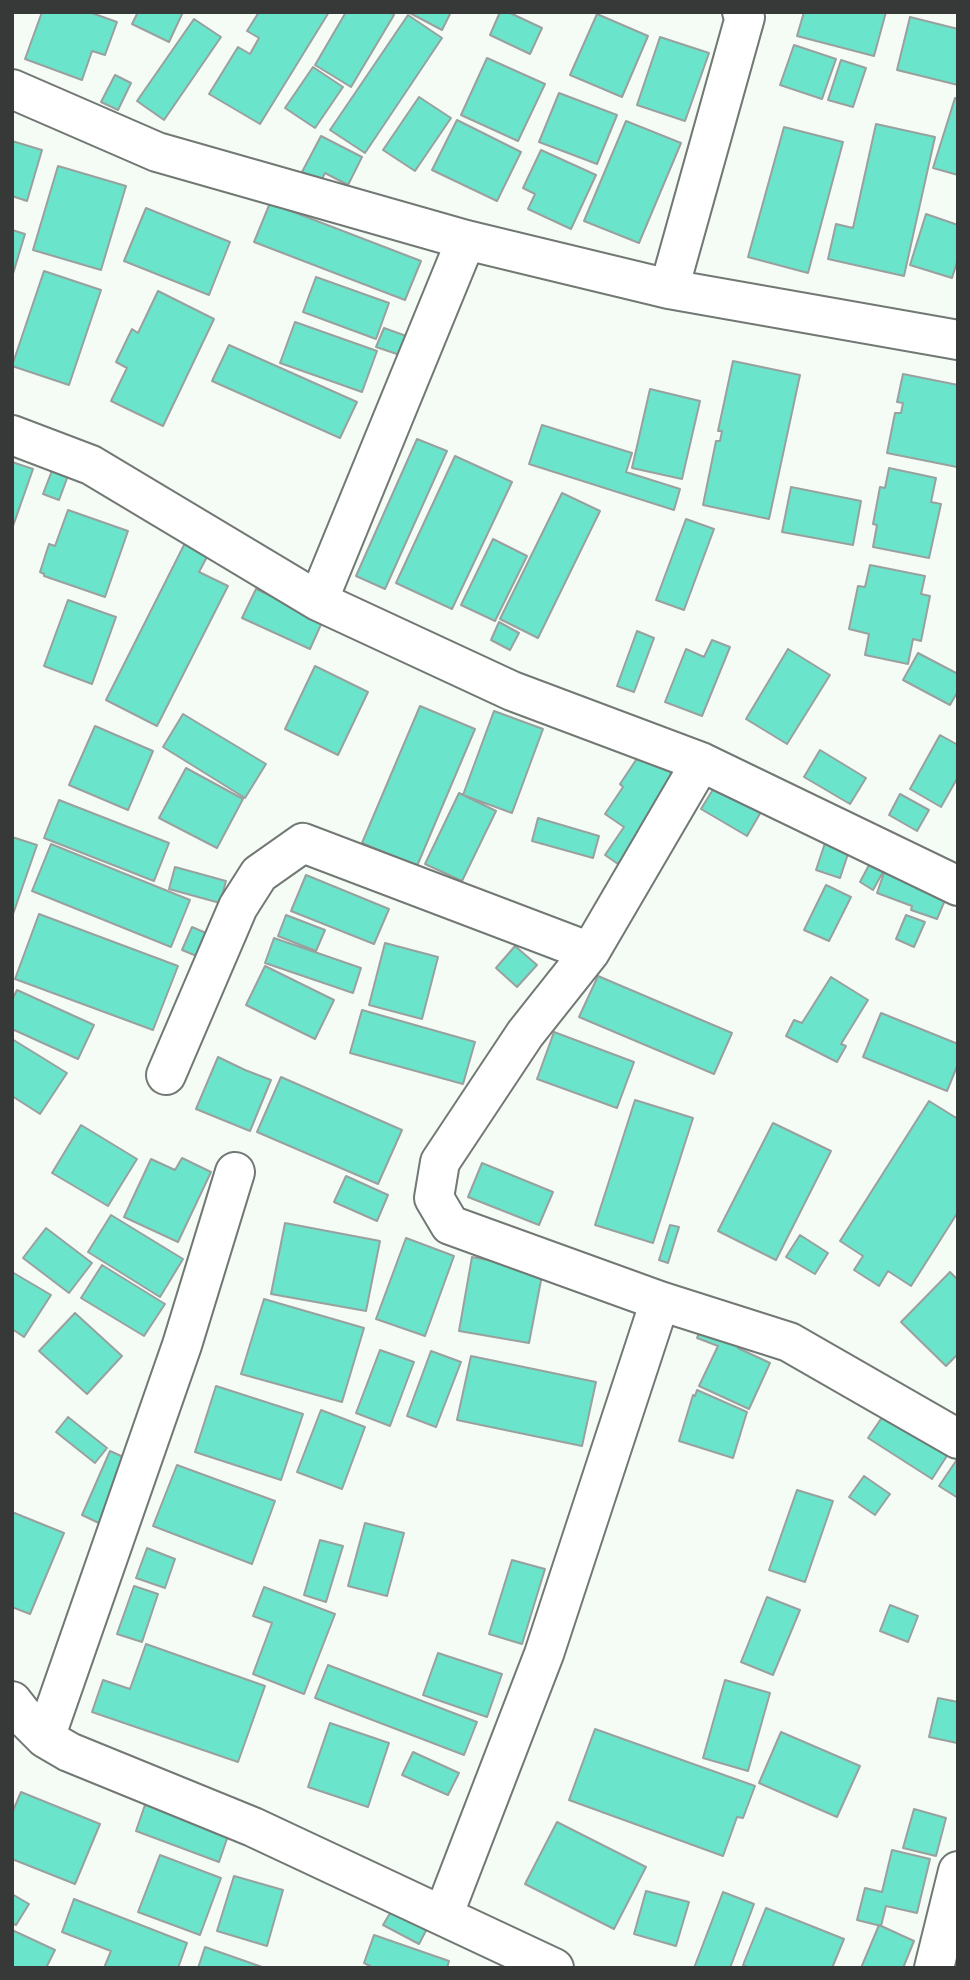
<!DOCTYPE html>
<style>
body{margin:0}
#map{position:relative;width:970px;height:1980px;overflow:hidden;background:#f5fcf6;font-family:"Asap Condensed",sans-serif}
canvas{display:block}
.frame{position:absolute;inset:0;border:14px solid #363937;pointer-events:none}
</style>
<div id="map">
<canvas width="970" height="1980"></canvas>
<div class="frame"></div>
</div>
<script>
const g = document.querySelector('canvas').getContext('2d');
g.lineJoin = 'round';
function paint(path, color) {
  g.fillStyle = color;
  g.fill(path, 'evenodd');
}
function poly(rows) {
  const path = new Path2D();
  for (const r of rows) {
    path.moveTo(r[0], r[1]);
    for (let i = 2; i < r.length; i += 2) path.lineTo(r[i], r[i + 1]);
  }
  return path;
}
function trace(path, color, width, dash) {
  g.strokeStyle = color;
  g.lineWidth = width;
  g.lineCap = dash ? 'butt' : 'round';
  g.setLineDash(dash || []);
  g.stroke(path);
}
const building = poly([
 [42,12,89,12,117,22,105,55,92,51,82,80,25,59,42,12],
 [138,12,183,12,169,42,132,24,138,12],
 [259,12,329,12,260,124,209,94,238,47,250,54,259,38,247,31,259,12],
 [346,12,389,12,394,15,351,87,315,65,346,12],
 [408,12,451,12,442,30,408,12],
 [500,12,508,12,542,28,530,54,490,35,500,12],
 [804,12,886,12,874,56,797,36,804,12],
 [597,14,648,36,622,97,570,75,597,14],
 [408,15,442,38,365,153,330,130,408,15],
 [910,17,958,29,958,85,897,70,910,17],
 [194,19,221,37,164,120,137,101,194,19],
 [660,37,709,53,685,121,637,105,660,37],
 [794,45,836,59,822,99,780,85,794,45],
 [487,58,545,84,518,141,461,115,487,58],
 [841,60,866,68,853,107,828,100,841,60],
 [313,67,343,87,315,128,285,108,313,67],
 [115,75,131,83,118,110,101,102,115,75],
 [559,93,617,115,597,164,539,142,559,93],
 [419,97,451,118,415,171,383,150,419,97],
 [955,98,958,99,958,175,933,168,955,98],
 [457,120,521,152,497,201,432,170,457,120],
 [626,121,681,143,639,243,584,221,626,121],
 [876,124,935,137,904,276,828,259,836,224,853,228,876,124],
 [784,127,843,142,808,273,748,257,784,127],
 [321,136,362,157,348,185,325,173,321,181,302,172,321,136],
 [12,141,42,150,27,201,12,196,12,141],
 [541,150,596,175,571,229,528,209,535,194,523,188,541,150],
 [58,166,126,186,101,270,33,250,58,166],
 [270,203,421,261,405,300,254,242,270,203],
 [146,208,230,242,209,295,124,261,146,208],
 [926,214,958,225,958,259,952,278,910,265,926,214],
 [12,230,25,234,12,277,12,230],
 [44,271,101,290,69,385,12,366,44,271],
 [316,277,389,303,376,339,303,312,316,277],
 [158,291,214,319,163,426,111,401,127,368,116,362,132,329,138,333,158,291],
 [295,322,377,351,362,392,280,363,295,322],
 [384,328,409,337,403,356,376,347,384,328],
 [229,345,357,402,340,438,212,381,229,345],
 [733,361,800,375,769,519,703,505,716,441,720,441,722,431,718,431,733,361],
 [903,374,958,385,957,467,887,453,895,413,901,413,903,403,897,402,903,374],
 [650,389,700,401,682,479,632,468,650,389],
 [542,425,632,453,626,472,680,489,674,510,529,464,542,425],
 [417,439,447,451,385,589,356,576,417,439],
 [455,456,512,482,452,609,396,583,455,456],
 [12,462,33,469,12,529,12,462],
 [53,468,69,473,59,500,43,494,53,468],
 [889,468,936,478,931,502,941,504,929,558,873,547,877,525,873,524,880,487,885,488,889,468],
 [791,487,861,501,853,545,782,532,791,487],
 [562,493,600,511,538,638,500,619,562,493],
 [68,510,128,531,105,597,44,576,44,574,40,572,49,544,55,546,68,510],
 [686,519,714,529,684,610,656,600,686,519],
 [493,539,527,556,495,621,461,605,493,539],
 [185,543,208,555,199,572,228,586,157,726,106,700,185,543],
 [870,565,925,576,921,594,930,596,921,641,913,639,908,664,865,655,869,634,849,629,858,586,865,587,870,565],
 [256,589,323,620,310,649,242,618,256,589],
 [68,600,116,617,92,684,44,666,68,600],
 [499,622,519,633,510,650,491,640,499,622],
 [637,631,654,638,634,692,617,686,637,631],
 [712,640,730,647,702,716,665,702,686,649,704,657,712,640],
 [788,649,830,675,787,744,746,719,788,649],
 [918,653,958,674,958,691,950,705,903,680,918,653],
 [315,666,368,692,338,755,285,729,315,666],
 [420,706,475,729,417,866,362,843,420,706],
 [494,711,543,729,512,813,463,795,494,711],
 [183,714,266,764,245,798,163,747,183,714],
 [95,726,153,751,128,810,69,785,95,726],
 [940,735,958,745,958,777,941,807,910,789,940,735],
 [644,748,685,766,618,864,605,855,624,827,605,814,623,787,620,784,644,748],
 [820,750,866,778,850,804,804,777,820,750],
 [186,768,243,799,217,848,159,818,186,768],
 [720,778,765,805,747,836,701,809,720,778],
 [459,793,496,811,462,881,425,864,459,793],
 [900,794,929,810,917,831,889,815,900,794],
 [59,800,169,843,154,881,44,838,59,800],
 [538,818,599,836,593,858,532,841,538,818],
 [12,837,37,845,12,917,12,837],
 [827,837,851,845,840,878,816,870,827,837],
 [51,844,190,900,171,947,32,891,51,844],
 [869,865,883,872,873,890,860,882,869,865],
 [175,867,226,881,220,903,169,889,175,867],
 [885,870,948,893,937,919,911,910,912,906,877,893,885,870],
 [306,875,389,909,374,944,291,911,306,875],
 [826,885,851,897,829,941,804,930,826,885],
 [39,914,178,966,153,1030,15,979,39,914],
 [286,915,325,930,316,951,278,936,286,915],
 [906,915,925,922,914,947,896,939,906,915],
 [192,927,213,936,204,959,182,950,192,927],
 [274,938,361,968,353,993,265,963,274,938],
 [385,943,438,957,422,1019,369,1005,385,943],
 [515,946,537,965,517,987,496,968,515,946],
 [265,966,334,1000,315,1039,246,1005,265,966],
 [598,976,732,1033,714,1074,579,1017,598,976],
 [831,977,868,1000,841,1044,846,1046,837,1062,786,1036,794,1020,802,1023,831,977],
 [17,990,94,1025,78,1059,12,1029,12,1000,17,990],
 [362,1010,475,1042,463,1084,350,1053,362,1010],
 [881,1013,958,1044,958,1064,947,1091,863,1057,881,1013],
 [554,1032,634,1062,617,1108,537,1079,554,1032],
 [12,1039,67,1073,40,1114,12,1096,12,1039],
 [218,1057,245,1070,271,1080,250,1131,196,1109,218,1057],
 [281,1077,402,1130,378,1184,257,1132,281,1077],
 [635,1100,693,1118,653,1243,595,1225,635,1100],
 [929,1101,958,1119,958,1212,911,1286,888,1271,879,1286,854,1270,863,1256,840,1241,929,1101],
 [773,1123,831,1151,776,1260,718,1231,773,1123],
 [81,1125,137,1159,108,1206,52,1173,81,1125],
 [182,1158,211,1172,178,1242,124,1217,151,1159,175,1170,182,1158],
 [482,1163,553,1192,539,1225,468,1197,482,1163],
 [346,1176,388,1195,377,1221,334,1202,346,1176],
 [111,1215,183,1259,160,1297,88,1252,111,1215],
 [285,1223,380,1241,366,1311,271,1294,285,1223],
 [670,1225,679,1227,668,1263,659,1260,670,1225],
 [46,1228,92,1263,69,1293,23,1258,46,1228],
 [800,1235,828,1253,815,1274,786,1257,800,1235],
 [406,1238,454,1256,425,1336,376,1319,406,1238],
 [472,1257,543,1270,529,1343,459,1331,472,1257],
 [102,1265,165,1304,144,1336,81,1298,102,1265],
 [12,1272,51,1295,24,1337,12,1329,12,1272],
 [950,1272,958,1280,958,1354,946,1366,901,1322,950,1272],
 [264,1299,364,1328,342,1402,241,1374,264,1299],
 [75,1313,122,1356,87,1394,39,1351,75,1313],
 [706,1317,744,1331,738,1348,770,1363,749,1409,699,1386,718,1346,697,1338,706,1317],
 [380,1350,414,1362,390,1426,356,1413,380,1350],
 [431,1351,461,1362,436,1427,407,1416,431,1351],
 [471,1356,596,1382,582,1446,457,1420,471,1356],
 [216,1386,303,1414,281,1480,195,1452,216,1386],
 [697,1390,747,1412,733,1458,679,1441,693,1395,695,1396,697,1390],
 [889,1407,952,1448,932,1479,868,1438,889,1407],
 [321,1410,365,1427,342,1489,297,1472,321,1410],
 [68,1417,107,1448,95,1463,56,1432,68,1417],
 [110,1451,130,1460,101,1524,82,1515,110,1451],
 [958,1458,958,1498,939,1486,958,1458],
 [177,1465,275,1501,252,1564,153,1526,177,1465],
 [864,1476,890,1494,875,1515,849,1497,864,1476],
 [797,1490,833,1501,805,1582,769,1570,797,1490],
 [12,1512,64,1533,30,1614,12,1607,12,1512],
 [365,1523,404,1533,387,1596,348,1586,365,1523],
 [320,1540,343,1546,326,1602,304,1595,320,1540],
 [147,1548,175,1559,165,1588,136,1578,147,1548],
 [512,1560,545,1569,522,1644,489,1634,512,1560],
 [134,1586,158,1594,142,1642,117,1634,134,1586],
 [264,1587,335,1614,304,1694,253,1674,272,1623,253,1616,264,1587],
 [767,1597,800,1610,773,1675,741,1662,767,1597],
 [890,1605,918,1616,908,1642,880,1631,890,1605],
 [146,1644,265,1686,238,1762,92,1712,103,1680,130,1689,146,1644],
 [438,1653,502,1674,487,1717,423,1695,438,1653],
 [328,1665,477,1722,464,1755,315,1698,328,1665],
 [725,1680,770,1693,748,1771,703,1758,725,1680],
 [938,1698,958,1702,957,1743,929,1737,938,1698],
 [330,1723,389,1743,368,1807,308,1787,330,1723],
 [595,1729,755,1786,743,1818,737,1817,723,1856,569,1800,595,1729],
 [781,1732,860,1766,837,1817,759,1783,781,1732],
 [413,1752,459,1773,448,1795,402,1775,413,1752],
 [21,1792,100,1824,75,1884,12,1859,12,1813,21,1792],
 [147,1799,230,1830,219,1862,136,1831,147,1799],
 [914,1809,946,1818,936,1856,903,1848,914,1809],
 [557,1822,646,1867,614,1929,525,1884,557,1822],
 [892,1850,930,1859,917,1913,886,1906,881,1926,857,1920,865,1888,882,1892,892,1850],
 [160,1855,221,1878,200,1935,138,1912,160,1855],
 [234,1876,283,1890,267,1946,217,1931,234,1876],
 [646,1891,689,1902,676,1946,634,1934,646,1891],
 [723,1892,754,1904,730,1968,694,1968,723,1892],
 [12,1894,29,1904,16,1925,12,1923,12,1894],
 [74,1899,187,1943,178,1968,104,1968,111,1951,62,1932,74,1899],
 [396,1903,431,1921,419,1944,383,1925,396,1903],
 [766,1908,844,1939,832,1968,750,1968,743,1965,766,1908],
 [879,1925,914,1941,903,1968,861,1968,879,1925],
 [12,1930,55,1950,46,1968,12,1968,12,1930],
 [374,1935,449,1961,447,1968,370,1968,370,1966,364,1963,374,1935],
 [205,1947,262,1967,262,1968,198,1968,205,1947]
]);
paint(building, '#6ae5cc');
trace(building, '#99a19f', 2);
const minor = poly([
 [12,89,157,152,466,240,669,289,958,340],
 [669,289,745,17,742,12],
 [12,435,91,465,318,601,512,691,701,762,958,886],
 [318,601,466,240],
 [701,762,590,952,525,1034,440,1162,434,1198,450,1225,660,1301,789,1342,958,1439],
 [166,1075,238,907,259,874,303,843,590,952],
 [12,1701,27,1720,45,1738,69,1752,253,1827,554,1968],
 [45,1738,182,1345,235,1172],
 [443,1916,544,1654,660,1301],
 [934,1968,958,1871]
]);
trace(minor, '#727873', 42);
trace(minor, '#fff', 38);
</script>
